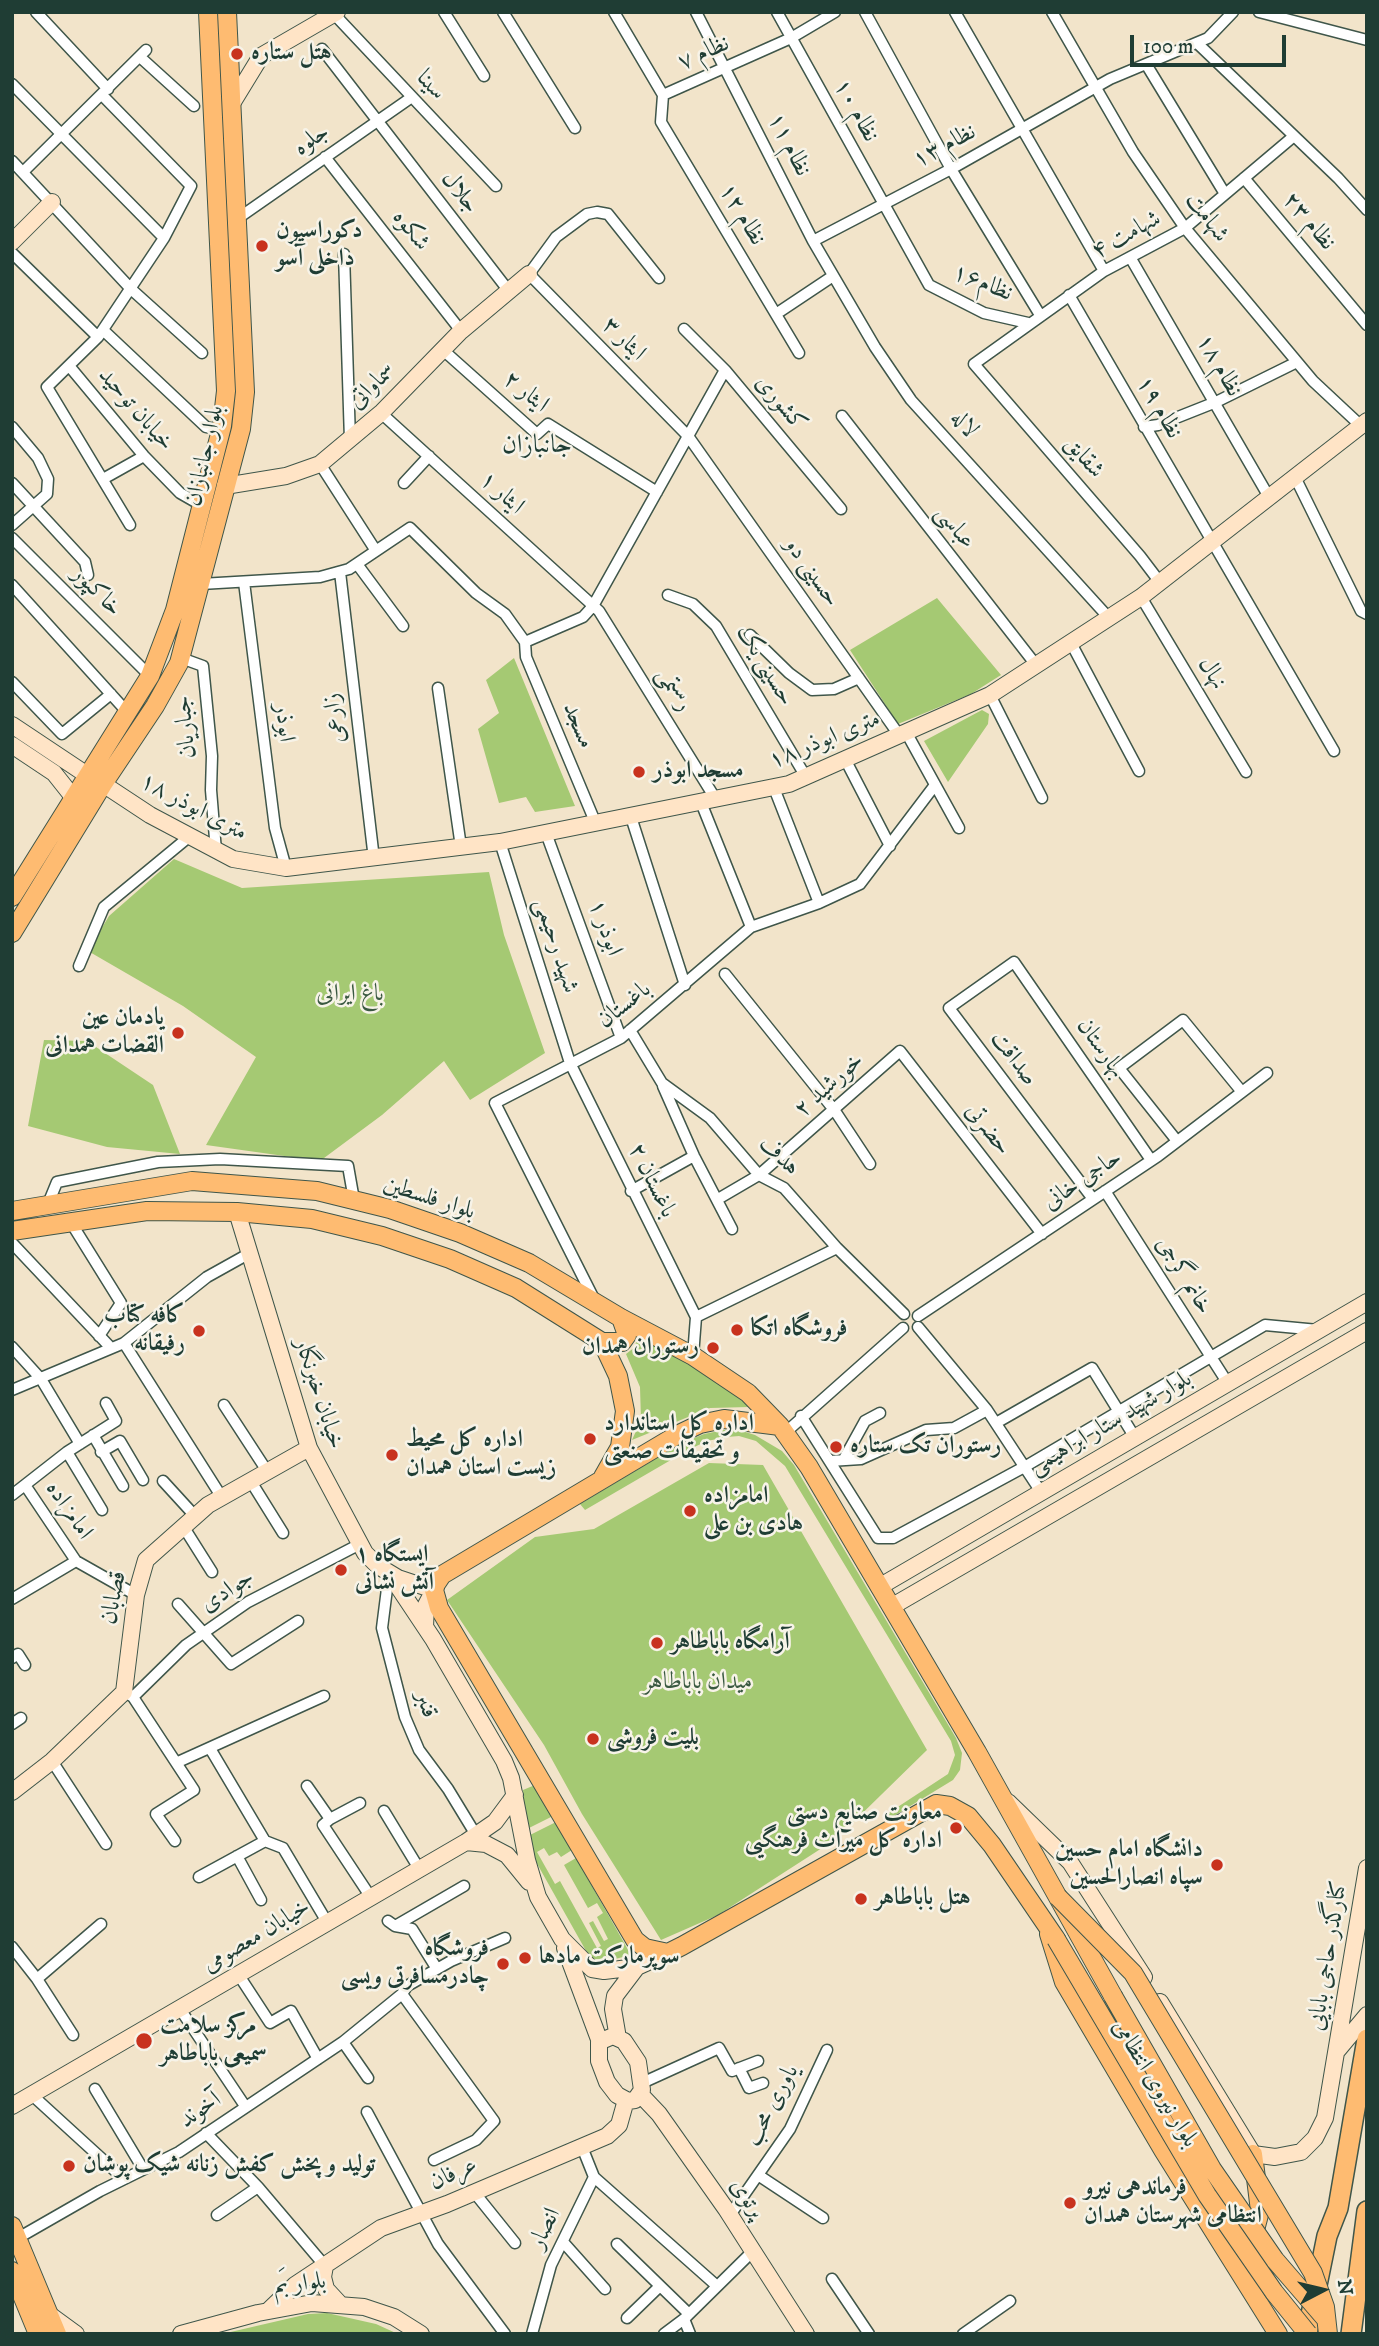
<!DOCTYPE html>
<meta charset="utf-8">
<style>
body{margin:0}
#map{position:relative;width:1379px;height:2346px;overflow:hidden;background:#f2e4ca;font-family:"IM FELL DW Pica",serif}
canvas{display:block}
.frame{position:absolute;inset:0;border:14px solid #1f3d34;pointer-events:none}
.north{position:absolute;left:1288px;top:2255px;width:70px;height:70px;-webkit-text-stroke:5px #f7f3e8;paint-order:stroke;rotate:83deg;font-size:19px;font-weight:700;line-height:28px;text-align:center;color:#1f3d34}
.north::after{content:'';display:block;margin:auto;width:24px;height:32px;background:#1f3d34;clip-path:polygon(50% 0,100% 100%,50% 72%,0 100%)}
.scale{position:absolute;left:1130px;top:35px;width:156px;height:32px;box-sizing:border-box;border:4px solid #1f3d34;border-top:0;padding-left:9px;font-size:21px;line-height:24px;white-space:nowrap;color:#1f3d34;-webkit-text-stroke:5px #f7f3e8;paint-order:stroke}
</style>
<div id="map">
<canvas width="1379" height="2346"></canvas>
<div class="frame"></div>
<div class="north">N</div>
<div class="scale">100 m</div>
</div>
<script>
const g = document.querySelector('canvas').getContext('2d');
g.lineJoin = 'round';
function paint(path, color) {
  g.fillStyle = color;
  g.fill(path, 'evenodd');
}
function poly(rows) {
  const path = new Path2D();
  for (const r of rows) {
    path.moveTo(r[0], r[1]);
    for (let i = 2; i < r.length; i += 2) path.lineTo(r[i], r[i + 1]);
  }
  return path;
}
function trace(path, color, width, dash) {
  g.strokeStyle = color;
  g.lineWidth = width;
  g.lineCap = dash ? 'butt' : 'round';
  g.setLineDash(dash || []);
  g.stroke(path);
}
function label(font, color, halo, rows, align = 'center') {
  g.font = font + ' "IM FELL DW Pica",Amiri,serif';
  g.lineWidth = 5;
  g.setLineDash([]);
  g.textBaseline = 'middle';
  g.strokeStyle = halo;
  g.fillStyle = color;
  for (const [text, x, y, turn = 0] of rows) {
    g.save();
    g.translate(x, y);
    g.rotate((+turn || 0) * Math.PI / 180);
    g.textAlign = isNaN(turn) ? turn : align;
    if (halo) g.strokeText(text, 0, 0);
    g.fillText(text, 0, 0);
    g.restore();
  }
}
paint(poly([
 [937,598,1001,675,971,694,898,724,850,650],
 [514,658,575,806,535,812,526,797,499,803,478,729,499,713,486,680],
 [982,710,989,714,988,724,948,782,924,741],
 [174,859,242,888,489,872,504,935,545,1053,470,1100,444,1061,382,1115,320,1161,206,1145,256,1057,183,1006,88,951,109,916],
 [44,1040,87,1041,153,1085,180,1154,107,1147,28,1126],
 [638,1333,734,1390,749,1407,710,1408,632,1440,641,1420,640,1387,626,1354,635,1347],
 [724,1430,739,1430,755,1435,782,1451,794,1465,956,1738,962,1753,960,1770,953,1780,889,1819,887,1814,948,1774,955,1755,951,1741,785,1466,756,1441,739,1436,727,1437,707,1441,688,1450,585,1510,580,1504,682,1443,704,1434],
 [709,1463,763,1465,927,1750,836,1839,718,1915,661,1940,582,1814,544,1745,447,1600,535,1537,594,1529],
 [535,1785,553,1816,527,1829,528,1836,556,1822,572,1850,561,1857,557,1852,549,1856,544,1848,537,1852,555,1884,560,1881,597,1948,601,1946,589,1923,593,1921,604,1941,608,1939,597,1917,603,1913,597,1903,588,1908,564,1865,576,1858,631,1955,607,1961,590,1958,526,1844,523,1790],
 [327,2313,376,2324,398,2334,222,2334,308,2314]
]), '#a5c973');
const street = poly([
 [36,12,108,89],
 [444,12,484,76],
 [503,12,575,128],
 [614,12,663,95],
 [696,12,813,241,875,347,911,400,1109,618],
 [777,12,929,285,984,313,1028,323],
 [865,12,951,169,1040,315],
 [955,12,1104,271],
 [1052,12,1133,152,1185,228,1313,381,1359,424],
 [1259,12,1367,40],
 [334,14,496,186],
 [1197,43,1338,178,1367,210],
 [322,49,508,290],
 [140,57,194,106],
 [1146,64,1225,194],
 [12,84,164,238],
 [102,95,191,186,164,238,98,337,47,387,130,525],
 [663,95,661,122,799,353],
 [663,95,791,38,835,12],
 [325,157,461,331],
 [12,161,131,289,202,353],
 [23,172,146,50],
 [1244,178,1367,325],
 [237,219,412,97],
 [813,241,951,169,1110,79,1208,38,1233,12],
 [12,253,98,337],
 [344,254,350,440],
 [1130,257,1269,497],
 [659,278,608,214,597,212,587,214,556,237,529,274,688,436,899,735],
 [1069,295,1334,751],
 [776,314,833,276],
 [684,329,725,370,841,509],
 [103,330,206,427,221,430],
 [443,350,537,434,548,424,657,492],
 [70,367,144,456,180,493,201,505],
 [381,413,599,611,715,798],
 [842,416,1036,665],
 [12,427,38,458,48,479,47,494,12,525],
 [1144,427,1158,425,1216,402,1297,362],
 [320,464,376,551],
 [1295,477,1361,611,1367,614],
 [103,479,144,456],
 [12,483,85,562,88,575],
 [404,483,429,456],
 [12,538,150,676],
 [357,564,403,626],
 [340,572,374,859],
 [1159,581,1140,556,974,364,1104,271,1185,228,1294,136],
 [244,582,275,828,286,868],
 [201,584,320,577,349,569,410,528,476,593,505,614,525,642],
 [12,585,128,713],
 [668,595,693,604,716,626,806,777],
 [1141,597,1246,772],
 [750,635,789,673,812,690,834,689,859,678],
 [525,642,583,617,593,606,725,370],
 [525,642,526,657,596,824],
 [1071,643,1139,771],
 [181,658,203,666,212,756,211,790,216,851],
 [12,682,62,734,111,694],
 [438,688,461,847],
 [990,695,1042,798],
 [906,732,959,828],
 [845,759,890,846],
 [774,788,819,903],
 [700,800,751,927],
 [631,817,685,985],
 [546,833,621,1038],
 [500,842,570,1063,696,1317],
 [79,966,104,907,190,836],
 [725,974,835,1111,870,1164],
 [630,1030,662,1083,710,1118,759,1175,784,1188,837,1248,904,1314],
 [663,1086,694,1156,732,1229],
 [1177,1141,1119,1068,1183,1020,1242,1092],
 [631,1191,694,1156],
 [1105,1191,1227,1382],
 [718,1199,759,1175,900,1051,1042,1234],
 [1093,1199,949,1008,1014,962,1151,1160],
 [48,1204,57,1182,158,1162,220,1159,348,1166,354,1200],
 [70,1221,121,1303,99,1336],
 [12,1243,111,1348],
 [594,1299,495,1103,621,1038,751,927,819,903,860,884,935,785],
 [918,1316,1158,1156,1267,1073],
 [696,1317,837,1248],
 [918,1327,987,1410,1041,1492],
 [124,1343,221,1496],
 [12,1347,41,1379,80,1444],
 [693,1356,696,1317],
 [12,1390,124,1343,207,1277,250,1253],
 [224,1405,267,1471],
 [801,1416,878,1538,893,1538,1026,1466,1265,1325,1318,1330],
 [996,1423,1092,1368,1134,1436],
 [786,1432,903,1328],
 [93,1435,123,1486],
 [67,1452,102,1510],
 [101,1452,120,1441,143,1480],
 [844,1459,865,1421,880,1413],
 [830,1461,861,1459,926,1430,954,1428,987,1410],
 [250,1480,283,1533],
 [163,1481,195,1516],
 [25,1485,76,1561,136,1595],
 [12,1495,67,1452,116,1421,106,1403],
 [183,1526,212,1572],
 [389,1573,382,1628,405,1717,419,1750,448,1789,476,1835],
 [12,1599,76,1561],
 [178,1604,231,1664,298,1621],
 [12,1658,18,1654,25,1665],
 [127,1693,133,1697,194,1790,156,1814,175,1841],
 [133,1697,186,1645,248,1602,360,1544],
 [12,1724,21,1718],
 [211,1750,265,1841],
 [52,1761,106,1844],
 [178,1762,324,1696],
 [307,1786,330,1819,323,1825,370,1896],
 [384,1811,418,1867],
 [330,1819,360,1803],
 [265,1841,283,1848,327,1922],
 [237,1856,261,1900],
 [199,1877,265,1841],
 [388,1921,395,1926,412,1929,437,1969],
 [395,1926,464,1886],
 [12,1947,37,1979,73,2035],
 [238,1974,270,2023,291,2011,318,2059],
 [37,1979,101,1924],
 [402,1994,494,2121,476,2140,434,2160],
 [180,2009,245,2106],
 [343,2042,368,2078],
 [739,2068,749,2088,763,2083],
 [642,2083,719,2048,732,2071,758,2061],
 [95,2089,143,2169],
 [32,2095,124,2179],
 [367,2112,438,2244,505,2334],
 [206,2133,258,2187,325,2266],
 [582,2147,594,2177,717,2286],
 [758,2175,823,2218],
 [474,2192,515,2243],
 [217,2215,258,2187],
 [730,2215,790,2129,827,2050],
 [18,2238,100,2191,179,2152,343,2042,402,1994,407,1986,451,1961,505,1938],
 [564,2243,605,2289],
 [617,2244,689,2314],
 [832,2279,869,2334],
 [627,2318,660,2286],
 [684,2319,690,2334],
 [532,2334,551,2265,594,2177],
 [664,2334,684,2319,753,2251],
 [963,2334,1010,2301]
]);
const secondary = poly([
 [231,105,261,56,337,12],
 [12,242,52,202],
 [225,486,286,476,320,464,381,413,461,331,529,274],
 [12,725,87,775],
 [12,745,54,773,73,797],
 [103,784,150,815,233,859,286,868,500,842,789,784,990,695,1141,597,1367,421],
 [237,1212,309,1448,365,1553,378,1566,398,1578,434,1590,426,1605,425,1627],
 [389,1573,433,1639,504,1761,511,1778,527,1860,538,1897,562,1939,592,1969,604,1971,637,1967,668,1953],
 [879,1587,1367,1302],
 [891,1607,1367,1331],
 [12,1792,52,1761,124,1692,136,1595,146,1560,208,1505,309,1448],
 [1008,1802,1070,1862,1144,1977],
 [466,1842,486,1844,507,1855,529,1882],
 [565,1948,600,2042],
 [1160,2002,1253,2154,1275,2157,1301,2152,1315,2138,1325,2118,1367,1868],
 [613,2036,624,2041,638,2062,642,2090,635,2100,628,2101,617,2095,607,2082,599,2061,599,2042,613,2036],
 [618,2038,613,2009,615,1996,637,1967],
 [1337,2051,1367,2015],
 [640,2094,659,2114,726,2209,806,2334],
 [12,2106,466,1842,495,1822,515,1795],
 [325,2266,323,2277,326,2289,339,2303],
 [268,2311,295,2285,381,2228,447,2204,607,2136,619,2125,626,2100],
 [50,2315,76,2334],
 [181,2334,258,2313,312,2303,364,2307,394,2317,421,2334]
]);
const primary = poly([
 [12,897,150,676,175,610,222,426,226,391,208,12],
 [12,933,103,784,155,706,179,663,241,429,245,392,227,12],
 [12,1211,192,1181,317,1191,390,1209,460,1233,529,1263,621,1318,693,1356,748,1393,780,1426],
 [12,1231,147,1211,237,1212,312,1219,382,1236,450,1259,516,1288,602,1342,618,1376,625,1411,620,1447,603,1477],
 [602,1342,622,1342,627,1335,621,1318],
 [1049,1934,1064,1982,1163,2150,1278,2334],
 [1056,1939,992,1845,968,1816,950,1806,936,1804,682,1946,668,1953,645,1948,635,1940,439,1608,434,1590,436,1584,442,1575,677,1435,700,1424,724,1419,780,1426,809,1467,977,1752,1113,1996],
 [12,2226,57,2334],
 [1246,2239,1255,2230,1260,2211,1253,2154],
 [12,2271,38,2334]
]);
const highway = poly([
 [1307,2334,1327,2236,1338,2208,1367,2039],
 [1351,2334,1367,2211]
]);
trace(street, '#3f564a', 13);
trace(secondary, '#3f564a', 18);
trace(primary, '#3f564a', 20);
trace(highway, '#3f564a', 22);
trace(street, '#fff', 10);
trace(secondary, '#ffe4c6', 16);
trace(primary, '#febb71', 18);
trace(highway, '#febb71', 19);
const primaryBridge = poly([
 [1058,1897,1133,1973,1313,2273,1325,2307,1328,2334],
 [1056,1939,1207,2195,1274,2292,1308,2334],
 [1113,1996,1212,2169,1275,2260,1325,2318]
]);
trace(primaryBridge, '#3f564a', 20, []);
trace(primaryBridge, '#febb71', 18);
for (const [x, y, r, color] of [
 [237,54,7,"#c8321e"],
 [262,246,7,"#c8321e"],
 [639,772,7,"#c8321e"],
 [178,1033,7,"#c8321e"],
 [737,1330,7,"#c8321e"],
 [199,1331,7,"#c8321e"],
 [713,1348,7,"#c8321e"],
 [590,1439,7,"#c8321e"],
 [836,1447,7,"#c8321e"],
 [392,1455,7,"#c8321e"],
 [690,1511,7,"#c8321e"],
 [341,1570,7,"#c8321e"],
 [657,1643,7,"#c8321e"],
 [593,1739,7,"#c8321e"],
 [956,1828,7,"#c8321e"],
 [1217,1865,7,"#c8321e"],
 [861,1899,7,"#c8321e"],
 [525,1958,7,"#c8321e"],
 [503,1964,7,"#c8321e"],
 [144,2041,9,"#c8321e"],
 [69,2166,7,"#c8321e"],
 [1070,2203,7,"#c8321e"]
]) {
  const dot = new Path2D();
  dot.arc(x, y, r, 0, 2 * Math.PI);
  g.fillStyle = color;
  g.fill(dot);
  trace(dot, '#f7f3e8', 2.5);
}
label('bold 24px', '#1f3d34', '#f7f3e8', [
 ["هتل ستاره",251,54],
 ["دکوراسیون",276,232],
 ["داخلی آسو",276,260],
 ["مسجد ابوذر",653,772],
 ["یادمان عین",164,1019,"right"],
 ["القضات همدانی",164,1047,"right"],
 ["کافه کتاب",185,1317,"right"],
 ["رفیقانه",185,1345,"right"],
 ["فروشگاه اتکا",751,1330],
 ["رستوران همدان",699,1348,"right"],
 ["اداره کل استاندارد",604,1425],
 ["و تحقیقات صنعتی",604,1453],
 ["اداره کل محیط",406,1441],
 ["زیست استان همدان",406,1469],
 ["رستوران تک ستاره",850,1447],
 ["امامزاده",704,1497],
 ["هادی بن علی",704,1525],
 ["ایستگاه ۱",355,1556],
 ["آتش نشانی",355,1584],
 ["آرامگاه باباطاهر",671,1643],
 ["بلیت فروشی",607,1739],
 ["معاونت صنایع دستی",942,1814,"right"],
 ["اداره کل میراث فرهنگیی",942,1842,"right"],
 ["دانشگاه امام حسین",1203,1851,"right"],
 ["سپاه انصارالحسین",1203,1879,"right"],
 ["هتل باباطاهر",875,1899],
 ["فروشگاه",489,1950,"right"],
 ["چادرمسافرتی ویسی",489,1978,"right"],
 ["سوپرمارکت مادها",539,1958],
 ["مرکز سلامت",160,2027],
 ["سمیعی باباطاهر",160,2055],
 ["تولید و پخش کفش زنانه شیک پوشان",83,2166],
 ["فرماندهی نیرو",1084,2189],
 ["انتظامی شهرستان همدان",1084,2217]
], 'left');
label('24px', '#1f3d34', '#f7f3e8', [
 ["نظام ۷",704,54,-24],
 ["سینا",430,86,47],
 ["نظام ۱۰",855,111,61],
 ["جلوه",312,141,-35],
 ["نظام ۱۱",788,145,63],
 ["نظام ۱۳",945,147,-28],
 ["جلال",459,193,52],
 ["نظام ۱۲",741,215,59],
 ["شهامت",1206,218,53],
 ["نظام ۲۳",1308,222,50],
 ["شکوه",410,231,52],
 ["شهامت ۴",1127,236,-29],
 ["نظام۱۶",982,284,22],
 ["ایثار ۳",623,340,45],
 ["نظام ۱۸",1218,366,60],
 ["سماواتی",373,387,-44],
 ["ایثار ۲",525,393,39],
 ["کشوری",780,404,50],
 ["نظام ۱۹",1158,408,60],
 ["خیابان توحید",135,410,49],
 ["لاله",963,425,47],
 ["بلوار جانبازان",206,456,-77],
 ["شقایق",1083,458,49],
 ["ایثار ۱",501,494,42],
 ["عباسی",954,528,51],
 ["حسینی دو",811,573,55],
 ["خاکپور",96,592,45],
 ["حسینی یک",764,666,59],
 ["نهال",1211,674,59],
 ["رستمی",673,690,58],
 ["زارعی",336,718,-97],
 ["ابوذر",283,723,83],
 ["مسجد",577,726,67],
 ["جباریان",187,727,-95],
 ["۱۸ متری ابوذر",825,741,-22],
 ["۱۸ متری ابوذر",193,808,28],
 ["ابوذر ۱",604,928,70],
 ["شهید رحیمی",555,946,72],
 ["باغستان",625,1006,-38],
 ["بهارستان",1100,1049,55],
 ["صداقت",1013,1059,53],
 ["خورشید ۲",830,1086,-42],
 ["حضرتی",987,1130,52],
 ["هدف",778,1157,41],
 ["باغستان ۲",651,1181,64],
 ["حاجی خانی",1083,1181,-34],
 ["بلوار فلسطین",429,1199,18],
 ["خانم گرجی",1183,1276,58],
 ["خیابان خبرنگار",318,1394,72],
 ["بلوار شهید ستار ابراهیمی",1111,1424,-30],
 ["امامزاده",68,1511,56],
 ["جوادی",228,1592,-33],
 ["قصابان",115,1598,-79],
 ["قنبر",425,1705,72],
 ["خیابان معصومی",257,1937,-31],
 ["کنارگذر حاجی بابایی",1329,1956,-81],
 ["بلوار نیروی انتظامی",1154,2084,59],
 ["یاوری محب",773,2106,-62],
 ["آخوند",201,2111,-35],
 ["عرفان",454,2175,-24],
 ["پرتوی",746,2199,56],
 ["انصار",546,2229,-64],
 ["بلوار بَم",300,2285,-6]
]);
label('24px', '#3a5941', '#f7f3e8', [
 ["باغ ایرانی",350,995],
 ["میدان باباطاهر",698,1683]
]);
label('26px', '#1f3d34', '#f7f3e8', [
 ["جانبازان",537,447]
]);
</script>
